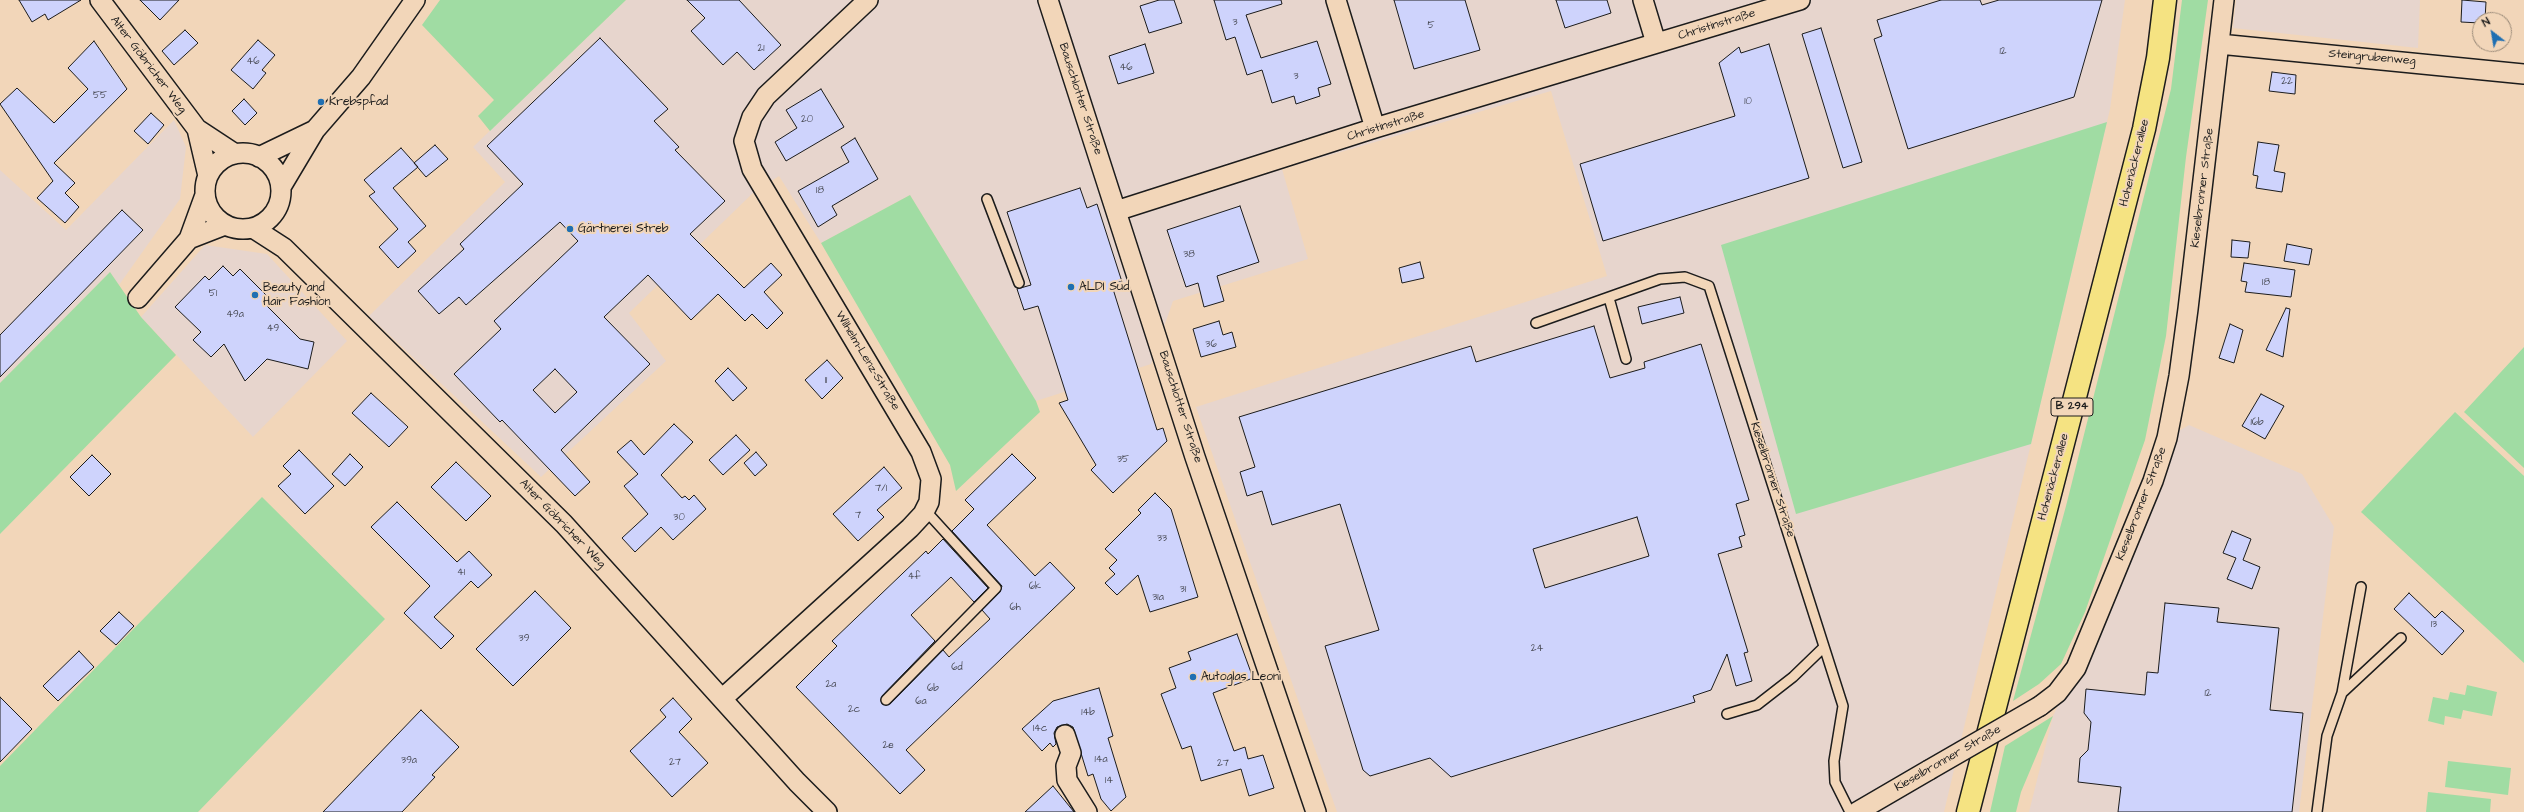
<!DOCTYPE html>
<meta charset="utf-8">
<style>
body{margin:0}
#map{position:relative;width:2524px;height:812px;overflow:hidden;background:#f2d6b9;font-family:"Architects Daughter",sans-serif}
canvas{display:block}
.north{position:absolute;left:2472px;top:12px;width:40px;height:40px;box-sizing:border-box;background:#f2d6b9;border:1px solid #9c8c7a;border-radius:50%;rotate:329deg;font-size:11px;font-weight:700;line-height:16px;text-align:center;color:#1c1c1c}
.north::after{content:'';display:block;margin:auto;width:14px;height:18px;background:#1f6fb2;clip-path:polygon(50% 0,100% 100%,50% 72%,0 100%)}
</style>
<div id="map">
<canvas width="2524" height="812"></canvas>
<div class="north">N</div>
</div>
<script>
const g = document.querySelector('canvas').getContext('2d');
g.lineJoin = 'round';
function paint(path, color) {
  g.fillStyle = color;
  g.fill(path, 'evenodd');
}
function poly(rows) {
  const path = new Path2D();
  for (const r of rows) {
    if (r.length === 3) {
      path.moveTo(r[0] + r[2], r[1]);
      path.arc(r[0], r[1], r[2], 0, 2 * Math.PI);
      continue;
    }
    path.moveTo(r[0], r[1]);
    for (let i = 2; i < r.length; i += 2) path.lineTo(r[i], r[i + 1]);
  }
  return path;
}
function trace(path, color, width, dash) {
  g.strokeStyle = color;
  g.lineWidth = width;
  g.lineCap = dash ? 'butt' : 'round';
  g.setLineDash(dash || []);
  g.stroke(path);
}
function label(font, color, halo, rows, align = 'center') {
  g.font = font + ' "Architects Daughter",sans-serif';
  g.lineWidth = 4;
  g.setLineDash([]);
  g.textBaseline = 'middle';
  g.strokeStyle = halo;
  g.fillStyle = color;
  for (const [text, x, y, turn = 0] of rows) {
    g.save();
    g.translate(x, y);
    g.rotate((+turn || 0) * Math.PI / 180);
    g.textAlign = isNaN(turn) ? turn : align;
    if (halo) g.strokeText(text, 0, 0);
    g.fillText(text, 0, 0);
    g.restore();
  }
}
paint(poly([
 [626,0,2125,0,2110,109,1944,812,1337,812,1196,407,1607,276,1551,91,1282,169,1308,259,1173,301,1151,364,1036,401,910,195,821,243,779,176,753,193,629,313,666,361,541,477,369,316,505,182,473,147],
 [2236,0,2420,0,2418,48,2233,28],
 [174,120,186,147,180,199,119,285,110,272,0,383,0,170,66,230],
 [205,245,267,254,347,341,253,437,141,317],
 [2189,425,2302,474,2334,527,2299,812,2029,812,2053,716,2076,668,2167,438]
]), '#e7d5cd');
paint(poly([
 [440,0,626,0,490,131,478,116,494,100,422,25],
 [2182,0,2208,0,2186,157,2166,336,2145,440,2085,612,2061,664,2039,684,2013,701,2066,506,2171,89],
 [2107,122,2031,444,1796,514,1721,245],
 [910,195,1036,401,1040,412,956,491,950,465,821,243],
 [110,272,141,317,176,355,0,534,0,383],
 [2524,347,2524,468,2464,412],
 [2455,412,2524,476,2524,663,2361,512],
 [262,497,385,619,198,812,0,812,0,766],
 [2467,685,2497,692,2492,716,2463,710,2461,719,2445,716,2444,725,2428,721,2433,697,2448,700,2450,692,2465,695],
 [2053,716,2021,792,2016,812,1990,812,2005,746],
 [2448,761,2511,768,2508,795,2445,787],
 [2428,792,2491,799,2490,812,2426,812]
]), '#a0dca3');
const building = poly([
 [19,0,81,0,48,20,45,14,32,22,19,0],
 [140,0,179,0,160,20,140,0],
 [687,0,739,0,781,45,754,70,737,52,723,65,691,31,705,18,687,0],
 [1159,0,1174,0,1182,23,1149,33,1140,6,1159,0],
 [1214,0,1281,0,1282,4,1246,15,1261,58,1317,41,1331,84,1318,88,1320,96,1296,104,1294,96,1272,103,1262,70,1247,75,1235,37,1226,40,1214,0],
 [1394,0,1465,0,1480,50,1414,69,1394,0],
 [1556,0,1607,0,1611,13,1565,28,1556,0],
 [1941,0,1980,0,1982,5,1999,0,2102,0,2074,97,1908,149,1874,39,1882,36,1877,20,1941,0],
 [2462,0,2486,2,2485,20,2480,20,2480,23,2461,22,2462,0],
 [1821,28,1862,162,1843,168,1802,34,1821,28],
 [185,30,198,43,174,65,162,51,185,30],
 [600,38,668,109,654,121,679,147,675,150,725,201,690,234,744,288,771,263,782,275,764,292,783,313,767,329,752,314,745,321,718,294,691,320,648,275,604,317,650,364,561,450,590,482,575,496,502,420,500,422,454,374,501,329,494,321,578,241,560,222,466,305,459,297,439,314,418,291,464,249,460,244,523,184,487,146,600,38],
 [555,369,577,392,555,413,533,390,555,369],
 [258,40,275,55,262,70,266,73,253,89,231,70,258,40],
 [94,41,127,89,54,163,75,183,65,193,79,207,65,223,37,198,53,181,0,104,17,88,54,123,88,89,68,68,94,41],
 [1145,44,1154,73,1118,84,1109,56,1145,44],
 [1769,44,1809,178,1603,241,1580,164,1735,116,1719,63,1739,47,1741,53,1769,44],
 [2272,72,2296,75,2295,94,2269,91,2272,72],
 [821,89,844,127,786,161,775,142,797,128,786,110,821,89],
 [244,99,257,113,245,125,232,111,244,99],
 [151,113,164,125,148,144,134,131,151,113],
 [855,138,878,179,832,206,837,215,818,227,798,191,849,162,841,147,855,138],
 [2258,142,2279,145,2274,171,2285,173,2282,192,2256,188,2258,176,2253,175,2258,142],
 [435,145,448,159,426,177,414,163,435,145],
 [401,148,418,167,393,188,426,226,408,242,416,251,398,268,379,247,398,229,369,196,375,192,364,180,401,148],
 [1080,188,1087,208,1097,204,1123,285,1113,289,1157,430,1163,428,1167,441,1113,493,1091,470,1096,465,1059,403,1068,400,1038,306,1024,310,1017,289,1031,285,1007,212,1080,188],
 [1240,206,1259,262,1217,276,1224,301,1204,307,1198,283,1186,287,1167,230,1240,206],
 [122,210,143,230,0,377,0,335,122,210],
 [2232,240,2250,242,2248,258,2231,257,2232,240],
 [2287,244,2312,249,2309,265,2284,261,2287,244],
 [1420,262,1424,278,1402,283,1399,268,1420,262],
 [2244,263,2295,270,2291,297,2245,292,2247,282,2241,281,2244,263],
 [223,266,233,276,240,269,269,298,264,303,300,339,314,342,308,369,267,359,245,381,224,344,211,357,193,340,201,332,175,307,205,276,209,280,223,266],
 [1680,297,1684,313,1642,324,1638,307,1680,297],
 [2286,308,2290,309,2283,357,2266,350,2286,308],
 [1219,321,1223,335,1232,332,1236,347,1201,357,1193,329,1219,321],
 [2230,324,2243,330,2234,363,2219,358,2230,324],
 [1594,326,1610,378,1645,368,1644,362,1701,344,1749,500,1736,504,1745,535,1739,537,1742,547,1718,554,1748,652,1744,653,1752,681,1736,686,1727,654,1711,690,1693,696,1695,702,1451,777,1430,758,1370,776,1363,770,1325,646,1379,630,1340,504,1272,525,1262,491,1247,496,1240,472,1255,467,1239,417,1471,346,1476,362,1594,326],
 [1637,517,1649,556,1545,588,1533,549,1637,517],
 [827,360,843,378,822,399,805,380,827,360],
 [728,368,747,388,733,401,715,381,728,368],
 [371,393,408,427,389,447,352,413,371,393],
 [2261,394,2284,406,2265,439,2242,426,2261,394],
 [674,424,693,442,661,475,682,498,685,496,689,500,694,495,706,509,673,540,661,527,635,552,622,538,648,514,624,486,638,474,617,452,631,440,644,455,674,424],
 [736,435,750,450,723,475,709,460,736,435],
 [299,450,334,486,305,514,278,486,291,474,283,466,299,450],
 [756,452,767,465,755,476,744,463,756,452],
 [350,454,363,467,345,486,332,474,350,454],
 [1012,454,1036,478,987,525,1035,576,1050,562,1075,588,906,750,925,770,900,794,796,687,837,646,832,641,926,551,928,554,943,539,988,588,974,602,951,577,911,615,935,641,882,696,882,704,890,704,943,650,949,657,990,619,982,610,1000,592,1002,586,952,531,974,509,965,500,1012,454],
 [92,455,111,474,89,496,70,477,92,455],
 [456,462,491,496,466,521,431,487,456,462],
 [884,467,902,488,877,510,884,517,858,541,833,514,884,467],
 [1155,493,1171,509,1198,597,1150,612,1138,575,1117,595,1105,583,1115,574,1109,568,1117,560,1105,549,1141,513,1138,510,1155,493],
 [397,502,457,562,469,551,492,575,478,588,471,581,434,617,454,636,441,649,404,613,430,586,371,527,397,502],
 [2232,531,2251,539,2243,560,2260,567,2252,589,2227,579,2236,558,2223,553,2232,531],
 [535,591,571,628,513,686,476,649,535,591],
 [2409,593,2435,618,2442,611,2464,631,2442,655,2394,609,2409,593],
 [2165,603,2219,608,2217,622,2279,628,2270,710,2303,713,2292,812,2118,812,2121,787,2078,782,2080,758,2088,750,2091,722,2084,713,2086,689,2145,695,2147,672,2158,673,2165,603],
 [119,612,134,626,116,645,100,631,119,612],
 [1237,634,1253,678,1213,693,1234,751,1245,747,1248,759,1263,755,1274,788,1249,796,1241,769,1201,781,1191,746,1182,749,1161,694,1176,688,1169,668,1191,660,1188,652,1237,634],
 [79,651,94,667,58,701,43,686,79,651],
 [1099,688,1113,736,1108,738,1126,797,1111,811,1101,799,1093,774,1088,776,1073,727,1067,724,1057,727,1054,733,1056,744,1053,747,1050,743,1042,751,1022,729,1053,701,1099,688],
 [0,697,32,729,0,762,0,697],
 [673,698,692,719,679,732,708,763,672,797,630,751,666,717,660,710,673,698],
 [421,710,459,747,432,775,435,777,402,812,323,812,421,710],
 [1053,786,1074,812,1025,812,1053,786]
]);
paint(building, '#ced3fc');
trace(building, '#1c1c1c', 1);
const lane = poly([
 [987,199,1019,283],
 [1609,298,1626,359],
 [1536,323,1660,279,1685,277,1709,286,1843,706,1834,761,1835,782,1850,812],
 [2342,693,2401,638],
 [886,700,996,588,925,510],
 [1727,714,1757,705,1793,677,1824,647],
 [2317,812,2327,736,2342,693,2361,587]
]);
const street = poly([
 [100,0,197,129,235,154],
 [1048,0,1195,457,1316,812],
 [1336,0,1375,128],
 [1643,0,1656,43],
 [2219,44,2524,74],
 [197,129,208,176],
 [243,191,38],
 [259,157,315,130],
 [281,187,315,130,361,77,415,0],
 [1116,211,1375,128,1800,0],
 [253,228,284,248,564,524,797,782,827,812],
 [189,239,225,225],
 [138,298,189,239,205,195],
 [723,698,910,528,923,514,929,502,931,479,921,452,752,169,744,141,752,117,766,96,868,0],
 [2040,706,2057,693,2076,668,2153,481,2167,438,2179,376,2188,309,2224,0],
 [1065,735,1071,753,1066,766,1067,780,1087,812],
 [1857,812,1929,770]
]);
const primary = poly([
 [1968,812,2144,129,2158,58,2165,0]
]);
trace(lane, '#1c1c1c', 12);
trace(street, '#1c1c1c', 22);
trace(primary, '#1c1c1c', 25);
trace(lane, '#f2d6b9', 9);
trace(street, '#f2d6b9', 19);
trace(primary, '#f5e382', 22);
const streetBridge = poly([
 [1929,770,2040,706]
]);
trace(streetBridge, '#1c1c1c', 22, []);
trace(streetBridge, '#f2d6b9', 19);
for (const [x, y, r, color] of [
 [321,102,4,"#1f6fb2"],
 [570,229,4,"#1f6fb2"],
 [1071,287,4,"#1f6fb2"],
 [255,295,4,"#1f6fb2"],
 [1193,677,4,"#1f6fb2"]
]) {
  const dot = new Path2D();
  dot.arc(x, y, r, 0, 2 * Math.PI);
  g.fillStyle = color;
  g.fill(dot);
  trace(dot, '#f2d6b9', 1.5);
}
label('10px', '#484a54', null, [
 ["3",1235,23],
 ["5",1431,26],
 ["21",761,49],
 ["12",2003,52],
 ["46",253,62],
 ["46",1126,68],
 ["3",1296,77],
 ["22",2287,82],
 ["55",100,96],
 ["10",1748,102],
 ["20",807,120],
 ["18",820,191],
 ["38",1189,255],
 ["18",2266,283],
 ["51",213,294],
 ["49a",235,315],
 ["49",273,329],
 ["36",1211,345],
 ["11",826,381],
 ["16b",2257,423],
 ["35",1123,460],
 ["7/1",881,489],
 ["7",858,516],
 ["30",679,518],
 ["33",1162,539],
 ["41",461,573],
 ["4f",914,577],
 ["6k",1035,587],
 ["31",1183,590],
 ["31a",1158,598],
 ["6h",1015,608],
 ["13",2434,625],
 ["39",524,639],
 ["24",1537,649],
 ["6d",957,668],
 ["2a",831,685],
 ["6b",933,689],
 ["12",2208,694],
 ["6a",921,702],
 ["2c",854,710],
 ["14b",1088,713],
 ["14c",1040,729],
 ["2e",888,746],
 ["14a",1101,760],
 ["39a",409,761],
 ["27",675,763],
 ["27",1223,764],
 ["14",1109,781]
]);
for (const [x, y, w] of [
 [2072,407,42]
]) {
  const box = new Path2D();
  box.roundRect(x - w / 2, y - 9, w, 18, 3);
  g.fillStyle = '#f2d6b9';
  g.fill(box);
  trace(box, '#1c1c1c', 1);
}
label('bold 11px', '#1c1c1c', null, [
 ["B 294",2072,407]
]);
label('12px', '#1c1c1c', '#f2d6b9', [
 ["Christinstraße",1717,25,-17],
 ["Steingrubenweg",2372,58,5],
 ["Alter Göbricher Weg",148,65,53],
 ["Bauschlotter Straße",1080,99,72],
 ["Christinstraße",1386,126,-17],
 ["Hohenäckerallee",2135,163,-76],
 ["Kieselbronner Straße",2203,188,-83],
 ["Wilhelm-Lenz-Straße",867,361,59],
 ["Bauschlotter Straße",1180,407,72],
 ["Hohenäckerallee",2054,477,-75],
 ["Kieselbronner Straße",1772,480,72],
 ["Kieselbronner Straße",2142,504,-69],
 ["Alter Göbricher Weg",562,524,46],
 ["Kieselbronner Straße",1948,759,-30]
]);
label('12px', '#1c1c1c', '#f2d6b9', [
 ["Krebspfad",329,102],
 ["Gärtnerei Streb",578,229],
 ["ALDI Süd",1079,287],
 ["Beauty and",263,288],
 ["Hair Fashion",263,302],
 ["Autoglas Leoni",1201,677]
], 'left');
</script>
